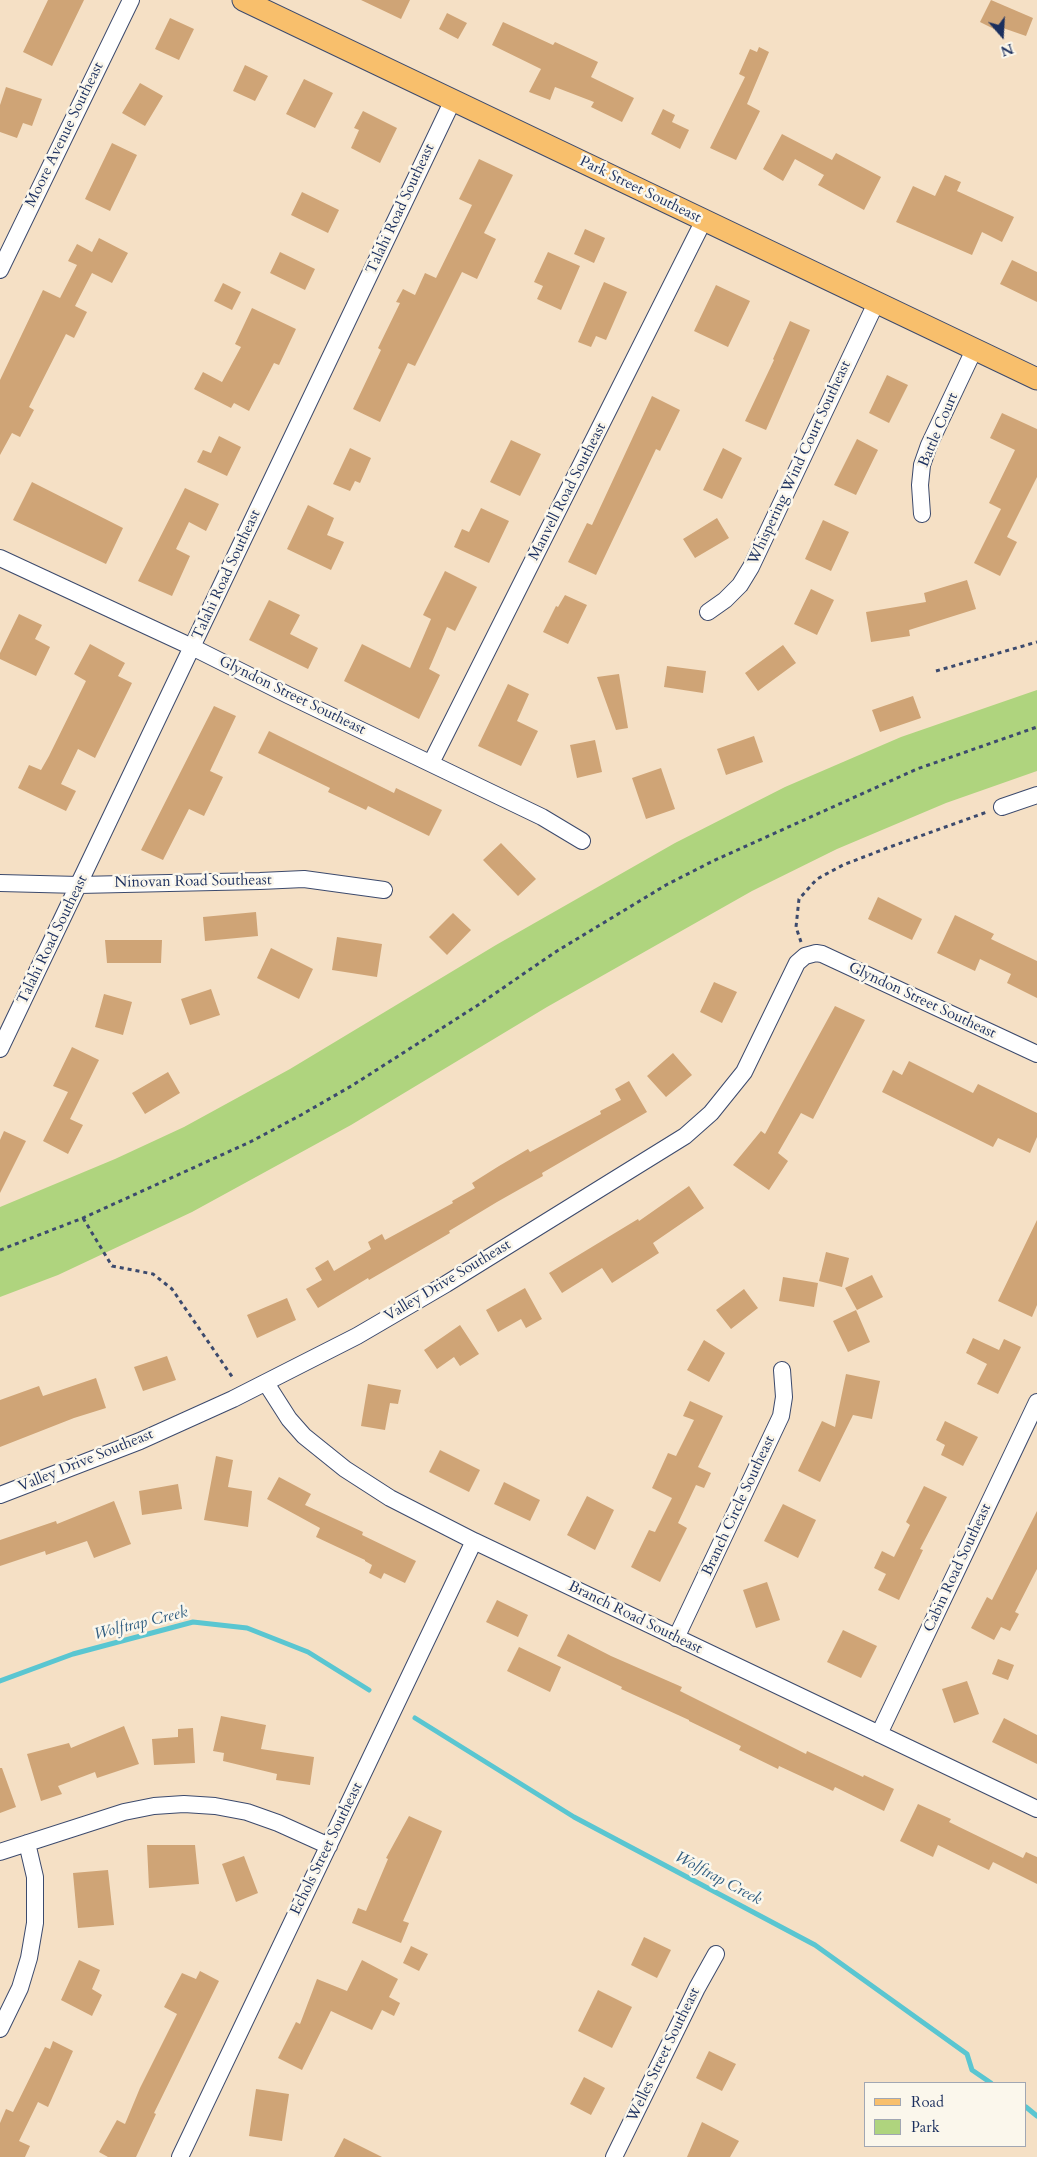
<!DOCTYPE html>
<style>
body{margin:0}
#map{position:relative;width:1037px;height:2157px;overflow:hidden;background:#f5e0c5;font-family:Cardo,serif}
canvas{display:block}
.legend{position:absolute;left:864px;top:2082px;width:162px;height:65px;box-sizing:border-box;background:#fbf7ec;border:1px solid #a1a7b3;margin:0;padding:6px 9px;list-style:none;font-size:15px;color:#1b2f5e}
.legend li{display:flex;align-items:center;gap:10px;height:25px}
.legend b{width:25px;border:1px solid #a1a7b3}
.north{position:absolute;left:977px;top:10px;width:50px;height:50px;-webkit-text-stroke:4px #fbf7ec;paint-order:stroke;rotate:161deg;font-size:14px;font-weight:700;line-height:20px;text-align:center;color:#1b2f5e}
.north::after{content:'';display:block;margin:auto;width:18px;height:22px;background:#1b2f5e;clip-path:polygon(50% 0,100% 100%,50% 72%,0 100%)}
</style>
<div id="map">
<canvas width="1037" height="2157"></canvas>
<ul class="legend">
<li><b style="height:6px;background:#f8bf6c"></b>Road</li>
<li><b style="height:14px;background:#afd47e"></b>Park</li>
</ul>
<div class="north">N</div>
</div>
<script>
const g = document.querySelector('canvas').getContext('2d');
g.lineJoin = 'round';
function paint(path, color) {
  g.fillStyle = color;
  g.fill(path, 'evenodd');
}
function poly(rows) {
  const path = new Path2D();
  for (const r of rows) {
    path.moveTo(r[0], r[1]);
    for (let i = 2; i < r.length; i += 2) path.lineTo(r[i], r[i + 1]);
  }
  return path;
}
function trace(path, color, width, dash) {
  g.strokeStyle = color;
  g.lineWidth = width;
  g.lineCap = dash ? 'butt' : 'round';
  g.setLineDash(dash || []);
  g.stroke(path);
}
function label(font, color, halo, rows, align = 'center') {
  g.font = font + ' Cardo,serif';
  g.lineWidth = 5;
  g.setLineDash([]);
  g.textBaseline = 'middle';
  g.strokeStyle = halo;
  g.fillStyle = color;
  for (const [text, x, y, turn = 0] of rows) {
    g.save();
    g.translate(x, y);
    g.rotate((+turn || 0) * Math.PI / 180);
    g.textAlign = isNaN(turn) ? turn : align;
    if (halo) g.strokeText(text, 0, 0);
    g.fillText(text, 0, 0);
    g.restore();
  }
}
paint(poly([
 [1037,690,1037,771,946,803,837,849,752,891,547,1007,351,1125,192,1212,58,1275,0,1297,0,1207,115,1159,184,1127,290,1069,496,945,675,843,785,787,901,737]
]), '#afd47e');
trace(poly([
 [0,1681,73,1654,193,1622,247,1628,308,1652,369,1690],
 [415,1718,574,1817,815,1945,967,2054,972,2070,991,2083],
 [1026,2107,1037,2116]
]), '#5ac6d1', 5);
paint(poly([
 [48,0,84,0,52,66,23,52],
 [361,0,410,0,401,19],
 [991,0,1033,18,1026,36,1003,28,1000,32,980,22],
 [447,13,467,23,458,39,439,29],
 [170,18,194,29,179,60,155,49],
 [503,22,553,45,555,42,598,62,591,77,634,98,622,122,591,107,594,102,555,87,550,100,529,92,541,69,492,45],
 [759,47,769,52,747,104,760,111,736,160,710,148,745,77,739,74,750,49,757,52],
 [245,65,268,76,255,101,233,91],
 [304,79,333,93,315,128,286,114],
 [140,83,163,96,145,126,122,113],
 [6,87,42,99,32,126,23,123,17,138,0,132,0,105],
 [663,109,675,115,672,122,689,130,680,149,651,134],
 [363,111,397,128,380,163,351,148,359,130,354,128],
 [782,134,832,160,836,153,881,177,864,210,818,185,824,175,795,159,783,181,763,169],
 [112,143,137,155,110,211,85,199],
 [479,159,513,175,484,233,496,239,477,279,462,272,415,366,408,363,380,422,353,409,381,350,378,348,400,303,396,302,403,289,415,295,425,273,436,278,472,205,459,199],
 [945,175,961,182,957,191,1014,217,1002,242,982,232,972,255,896,222,913,186,935,196],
 [302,192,339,210,328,233,291,215],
 [585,229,605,238,594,263,574,254],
 [99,238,128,253,112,283,92,273,75,306,87,312,74,338,66,334,29,407,34,410,20,437,12,433,0,455,0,380,43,290,60,298,77,265,68,261,77,244,92,252],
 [280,252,315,269,305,290,270,273],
 [548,252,580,266,561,310,537,299,543,286,534,282],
 [1012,260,1037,272,1037,302,1000,284],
 [604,282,627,292,606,340,596,336,591,347,578,342],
 [223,283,241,292,232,310,214,301],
 [716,285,750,301,728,347,694,331],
 [252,308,296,329,279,365,274,363,249,411,234,403,231,408,194,389,203,372,222,382,241,347,235,344],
 [790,321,810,330,766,430,745,421,774,360,773,359],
 [887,375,908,385,889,423,869,413],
 [652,396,680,410,660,451,656,449,596,575,568,562,587,523,592,525],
 [1002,413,1037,429,1037,477,1007,537,1017,542,1000,576,974,563,1001,509,989,503,1015,450,990,438],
 [219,436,241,447,227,476,197,462,203,450,211,453],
 [857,439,878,450,856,495,834,485],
 [511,440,541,454,520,496,490,482],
 [350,448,371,458,360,483,355,481,350,491,333,484],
 [723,448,742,458,722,499,703,490],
 [32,482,123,528,106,564,13,520],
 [185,488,219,504,206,531,189,522,176,549,190,556,172,596,138,581],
 [308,505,334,518,327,535,344,542,331,570,287,549],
 [481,508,509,521,489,563,454,547,462,529,469,532],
 [717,518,729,538,695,558,683,539],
 [823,520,849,532,831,571,805,559],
 [445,571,477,587,455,631,447,627,429,669,440,675,419,719,344,681,362,644,410,668,431,619,423,615],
 [967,580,976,609,909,630,910,636,871,642,866,612,926,602,924,593],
 [811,589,834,600,817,635,794,624],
 [565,595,587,605,568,644,543,632,556,606,558,607],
 [269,600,300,615,290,634,318,648,308,669,249,640],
 [19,614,42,625,35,639,50,647,36,676,0,659,0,653],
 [90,644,125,663,118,676,132,683,95,758,78,749,61,784,76,791,66,811,18,788,29,765,41,770,49,756,86,681,74,674],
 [783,645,796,663,758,691,745,673],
 [667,666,706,671,703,693,664,687],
 [619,674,628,728,616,730,597,677],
 [508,684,529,694,517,721,538,731,521,766,478,746],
 [913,696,921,718,880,732,872,710],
 [214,706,236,716,210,771,223,777,204,816,189,809,163,860,141,850],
 [269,731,394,793,396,788,442,810,429,836,368,806,366,810,328,792,330,788,258,753],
 [754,736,763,762,726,775,717,749],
 [595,740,602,772,577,778,570,745],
 [661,768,675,809,646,819,632,778],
 [501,843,536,879,518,896,483,860],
 [878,897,922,919,912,940,868,919],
 [256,912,258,936,205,941,203,917],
 [453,913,471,930,447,955,429,937],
 [955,915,994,934,991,939,1037,961,1037,998,1007,983,1011,974,980,959,975,971,937,953],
 [337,937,382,944,377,977,332,970],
 [105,940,162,940,161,963,107,963],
 [271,948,313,969,299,999,257,978],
 [714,982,737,992,722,1023,700,1012],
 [211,989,220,1015,190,1025,181,999],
 [104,994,132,1002,123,1035,95,1027],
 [835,1006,865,1020,813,1119,801,1113,778,1153,788,1161,769,1190,733,1165,761,1131,765,1134],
 [72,1047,99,1060,70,1119,83,1125,68,1154,43,1141,68,1092,53,1086],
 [673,1053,692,1075,666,1097,647,1076],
 [909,1061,973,1093,978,1084,1037,1113,1037,1137,1030,1153,998,1138,993,1147,882,1092,893,1070,902,1075],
 [168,1072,180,1093,145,1114,132,1093],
 [629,1081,647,1112,542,1173,543,1176,497,1202,449,1231,450,1233,369,1280,368,1278,318,1308,306,1289,322,1280,315,1268,328,1260,334,1271,371,1249,368,1242,382,1234,385,1240,453,1203,452,1201,475,1188,472,1183,499,1166,528,1149,530,1152,601,1114,600,1111,621,1100,615,1089],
 [4,1131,26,1141,0,1193,0,1140],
 [689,1186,704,1208,653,1243,659,1253,612,1283,602,1268,562,1293,549,1273,638,1219,639,1221],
 [1037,1220,1037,1305,1032,1317,998,1301],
 [826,1252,849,1258,842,1287,819,1281],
 [872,1275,883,1297,857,1310,845,1288],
 [783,1277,818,1283,814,1307,779,1301],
 [525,1288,542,1319,526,1328,521,1319,498,1332,486,1310],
 [744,1289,758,1308,731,1329,716,1310],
 [287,1298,296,1320,257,1338,247,1315],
 [856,1310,870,1342,848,1352,833,1321],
 [460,1325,479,1354,460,1366,454,1357,437,1369,424,1350],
 [973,1338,999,1350,1004,1339,1021,1347,998,1394,977,1384,987,1364,966,1353],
 [704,1340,725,1353,709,1382,687,1370],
 [167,1356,176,1380,143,1391,134,1367],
 [846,1374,880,1381,872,1419,853,1415,820,1482,798,1471,822,1421,835,1427],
 [96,1378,106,1408,74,1418,0,1447,0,1400,39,1386,43,1396],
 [368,1384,401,1390,398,1404,390,1403,385,1430,361,1426],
 [690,1401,723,1416,698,1467,711,1473,704,1488,696,1485,678,1523,687,1528,660,1582,631,1567,649,1530,655,1532,672,1498,652,1488,668,1453,676,1456,694,1420,683,1416],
 [945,1421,978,1437,963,1466,941,1455,945,1445,936,1440],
 [440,1450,480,1470,469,1492,429,1472],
 [216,1456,233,1460,228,1487,252,1491,248,1527,204,1520],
 [279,1477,311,1494,305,1505,363,1532,362,1535,416,1561,405,1583,384,1573,381,1579,369,1573,372,1565,365,1561,365,1560,316,1537,320,1528,267,1499],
 [504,1482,540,1500,530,1521,494,1504],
 [178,1484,182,1509,142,1515,139,1491],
 [924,1486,947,1497,920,1549,923,1550,899,1600,878,1590,886,1574,874,1568,882,1551,894,1557,910,1525,906,1522],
 [587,1496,614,1510,595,1550,567,1535],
 [114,1501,131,1544,94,1558,87,1541,46,1555,45,1551,0,1566,0,1540,56,1521,57,1524],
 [783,1504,816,1520,798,1558,764,1541],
 [1037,1511,1037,1569,1015,1612,1019,1614,1010,1631,1001,1627,994,1640,971,1628,987,1597,992,1600],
 [767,1582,780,1620,756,1628,743,1590],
 [497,1600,528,1615,518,1637,486,1622],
 [843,1630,877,1646,861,1678,827,1662],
 [568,1634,611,1656,682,1687,680,1691,806,1754,807,1751,863,1777,864,1775,894,1789,884,1811,835,1787,833,1791,779,1766,778,1769,739,1750,741,1746,689,1721,689,1720,621,1689,622,1687,557,1656],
 [519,1647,561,1667,550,1692,507,1671],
 [998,1659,1014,1665,1008,1680,992,1674],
 [967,1681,979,1714,954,1723,942,1689],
 [221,1716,266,1725,261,1749,314,1757,310,1785,276,1780,277,1774,223,1761,224,1753,213,1751],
 [1004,1718,1037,1735,1037,1764,992,1742],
 [124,1726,139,1764,97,1778,95,1772,58,1786,62,1794,41,1801,27,1754,69,1743,71,1748],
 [193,1728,195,1763,154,1765,152,1739,178,1737,178,1729],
 [0,1768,2,1768,16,1807,0,1813],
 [918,1804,951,1819,949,1822,1023,1858,1026,1852,1037,1857,1037,1884,993,1862,989,1870,938,1845,933,1857,900,1841],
 [409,1816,442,1831,403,1921,409,1923,401,1943,352,1923,358,1908,366,1911,388,1859,386,1858],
 [147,1845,195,1845,199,1884,149,1888],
 [244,1856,258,1893,236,1902,222,1864],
 [108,1870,114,1925,78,1928,73,1873],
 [644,1937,671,1950,657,1978,631,1965],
 [411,1946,428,1954,419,1971,403,1963],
 [79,1960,100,1970,92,1989,102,1995,92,2016,61,2000],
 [362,1960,398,1979,389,1997,400,2003,394,2016,382,2010,372,2030,331,2011,302,2070,278,2058,296,2022,300,2024,317,1979,347,1991],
 [200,1971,219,1981,154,2113,156,2114,136,2157,108,2157,99,2152,117,2120,125,2124,140,2088,177,2014,164,2007,182,1973,196,1979],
 [598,1990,632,2007,612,2048,578,2031],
 [53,2041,73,2051,48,2107,38,2102,19,2141,30,2146,25,2157,0,2157,0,2123,6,2109,13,2112,45,2047,50,2049],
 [709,2051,736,2064,722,2091,696,2078],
 [584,2077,605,2088,591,2115,570,2104],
 [256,2089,289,2094,282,2141,249,2136],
 [702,2122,739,2141,730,2157,687,2157],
 [344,2138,382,2157,334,2157]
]), '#cfa476');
const minor = poly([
 [0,270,131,0],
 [922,514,920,485,922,465,929,445,974,350],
 [0,558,192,647,288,695,542,817,582,841],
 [708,612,725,600,740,585,751,567,876,303],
 [431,763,704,220],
 [1002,807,1037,795],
 [0,883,79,885,260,881,304,879,384,890],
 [0,1049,453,100],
 [266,1383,289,1419,304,1436,345,1469,390,1498,474,1541,1037,1809],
 [0,1495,140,1441,233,1399,357,1336,446,1284,685,1136,711,1113,744,1072,797,963,805,956,816,953,822,954,1037,1054],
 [676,1638,781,1416,784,1397,782,1370],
 [879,1734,1037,1402],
 [0,1852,124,1812,154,1806,184,1804,215,1806,247,1812,278,1823,329,1846],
 [0,2029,20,1988,29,1958,35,1923,35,1877,27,1843],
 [180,2157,474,1541],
 [614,2157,697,1988,716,1954]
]);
const major = poly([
 [243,0,1037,379]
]);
trace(minor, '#3c4a6d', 18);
trace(major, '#3c4a6d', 23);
trace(poly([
 [936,671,1037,642],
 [801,942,796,927,799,899,817,879,843,865,887,848,987,812],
 [83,1218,112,1266,153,1274,172,1289,233,1378],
 [0,1250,83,1218,250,1142,301,1115,353,1085,478,1005,557,951,666,885,713,861,917,769,1037,727]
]), '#3c4a6d', 3, [4, 4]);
trace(minor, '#fff', 16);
trace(major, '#f8bf6c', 21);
label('15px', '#1b2f5e', '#fbf7ec', [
 ["Moore Avenue Southeast",65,135,-64],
 ["Park Street Southeast",640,190,26],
 ["Talahi Road Southeast",401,209,-65],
 ["Battle Court",939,430,-67],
 ["Whispering Wind Court Southeast",800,463,-65],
 ["Manvell Road Southeast",568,492,-63],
 ["Talahi Road Southeast",227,575,-65],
 ["Glyndon Street Southeast",292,696,26],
 ["Ninovan Road Southeast",193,882,-1],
 ["Talahi Road Southeast",53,940,-64],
 ["Glyndon Street Southeast",922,1001,25],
 ["Valley Drive Southeast",448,1281,-31],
 ["Valley Drive Southeast",86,1461,-22],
 ["Branch Circle Southeast",739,1506,-65],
 ["Cabin Road Southeast",958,1568,-65],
 ["Branch Road Southeast",635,1618,26],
 ["Echols Street Southeast",327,1849,-64],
 ["Welles Street Southeast",664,2055,-64]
]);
label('italic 16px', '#2e5c80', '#fbf7ec', [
 ["Wolftrap Creek",141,1624,-14],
 ["Wolftrap Creek",718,1879,28]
]);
</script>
